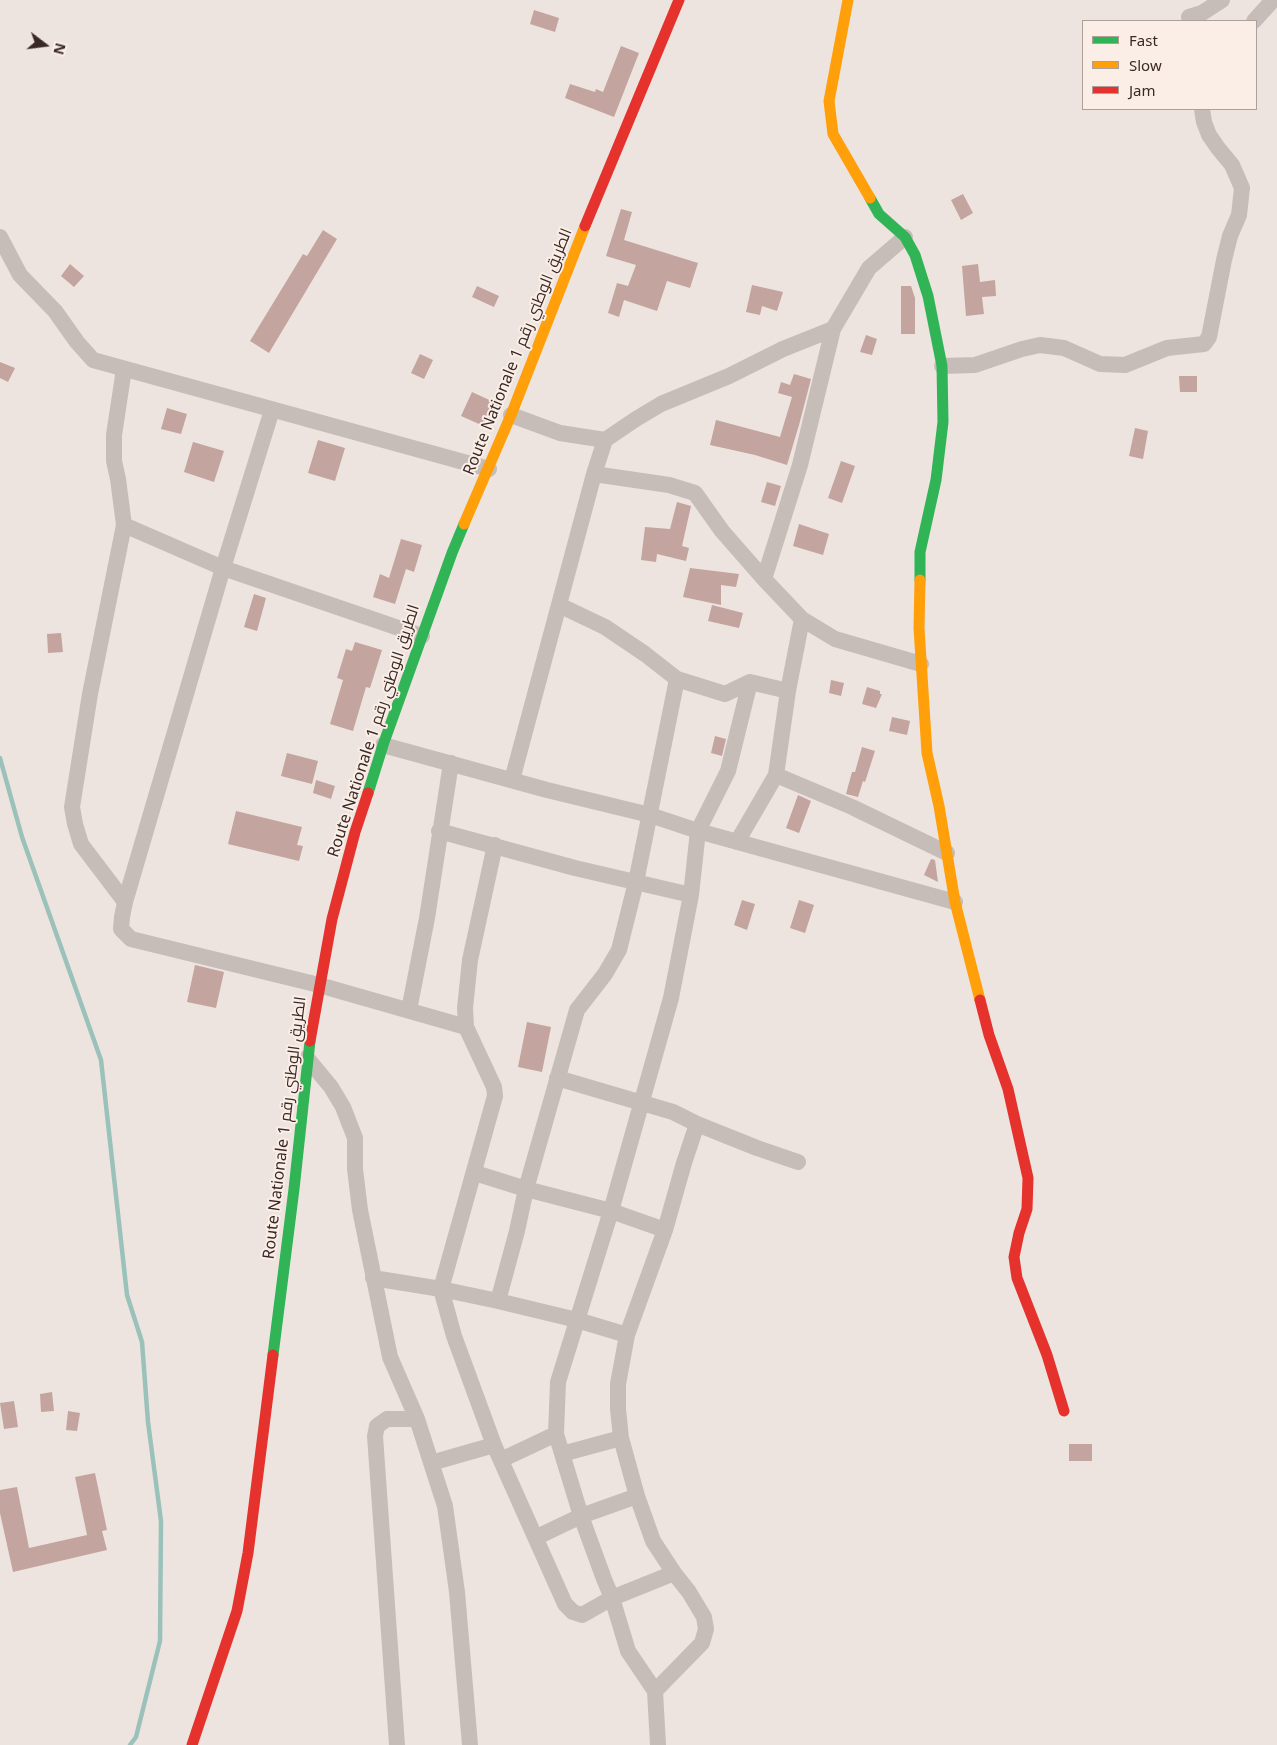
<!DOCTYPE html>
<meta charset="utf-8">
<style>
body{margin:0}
#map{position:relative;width:1277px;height:1745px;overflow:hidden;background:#eee4df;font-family:"Noto Sans",sans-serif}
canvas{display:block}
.legend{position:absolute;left:1082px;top:20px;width:175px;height:90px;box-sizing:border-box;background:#fbeee6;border:1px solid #ad9f99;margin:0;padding:6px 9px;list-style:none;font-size:15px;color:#382926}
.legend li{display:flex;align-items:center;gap:10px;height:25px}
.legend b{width:25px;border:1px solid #ad9f99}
.north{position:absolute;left:20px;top:20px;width:50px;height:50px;-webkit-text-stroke:4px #fbeee6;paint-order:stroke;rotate:105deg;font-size:14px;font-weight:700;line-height:20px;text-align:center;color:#382926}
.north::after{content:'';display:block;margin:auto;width:18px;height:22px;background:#382926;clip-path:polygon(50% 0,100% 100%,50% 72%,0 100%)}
</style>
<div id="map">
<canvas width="1277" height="1745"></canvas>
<ul class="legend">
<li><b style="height:6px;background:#30b455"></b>Fast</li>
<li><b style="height:6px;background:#ff9f0a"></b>Slow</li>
<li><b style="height:6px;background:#e5322d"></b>Jam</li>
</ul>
<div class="north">N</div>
</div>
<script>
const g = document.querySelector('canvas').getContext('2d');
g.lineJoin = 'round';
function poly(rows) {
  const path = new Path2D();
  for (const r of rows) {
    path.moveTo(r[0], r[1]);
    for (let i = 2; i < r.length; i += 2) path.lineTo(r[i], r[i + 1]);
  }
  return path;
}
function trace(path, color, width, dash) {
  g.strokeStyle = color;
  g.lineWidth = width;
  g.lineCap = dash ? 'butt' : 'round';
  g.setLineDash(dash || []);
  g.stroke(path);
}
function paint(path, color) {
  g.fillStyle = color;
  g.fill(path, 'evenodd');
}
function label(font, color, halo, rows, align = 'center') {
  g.font = font + ' "Noto Sans",Cairo,sans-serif';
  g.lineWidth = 4;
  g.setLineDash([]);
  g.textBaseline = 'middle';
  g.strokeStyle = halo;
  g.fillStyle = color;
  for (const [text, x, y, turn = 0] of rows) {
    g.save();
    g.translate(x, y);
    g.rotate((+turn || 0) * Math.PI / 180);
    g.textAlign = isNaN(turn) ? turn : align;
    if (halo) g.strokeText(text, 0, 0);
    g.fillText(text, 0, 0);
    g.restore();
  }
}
trace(poly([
 [0,758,22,837,101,1060,127,1295,142,1342,148,1422,161,1521,160,1641,136,1737,130,1745]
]), '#9ac2bb', 4.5);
paint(poly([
 [534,10,559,18,555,32,530,24],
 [621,46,639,53,614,117,565,98,570,84,595,92,596,89,603,92],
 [963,194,973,213,961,220,951,200],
 [621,209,632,212,624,240,698,263,690,288,667,281,657,311,624,300,619,317,608,313,617,283,628,286,636,265,606,256],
 [323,230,337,239,269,353,250,341,303,254,307,256],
 [70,264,84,276,74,287,61,276],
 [978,264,980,282,995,280,996,296,982,297,984,314,966,316,962,266],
 [752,285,783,292,777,311,762,306,760,315,746,312],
 [477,286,499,296,494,307,472,297],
 [901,286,911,286,915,298,915,334,901,334],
 [866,335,877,339,872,355,860,352],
 [420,354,433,360,424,379,411,373],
 [0,362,15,368,8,382,0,378],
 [794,374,811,379,799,425,787,465,755,455,710,445,716,420,780,437,792,397,778,393,781,382,790,385],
 [1179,376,1197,376,1197,392,1180,392],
 [472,392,498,404,488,428,461,416],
 [167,408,187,414,181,434,161,429],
 [1135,428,1148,431,1143,459,1129,456],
 [318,440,345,448,335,481,308,473],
 [193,442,224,451,214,482,184,472],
 [841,461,855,466,842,503,828,498],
 [767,482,781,486,775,506,761,502],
 [677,502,691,506,682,546,689,548,686,561,657,554,656,562,641,560,645,527,670,529],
 [799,524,829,534,823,555,793,546],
 [401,539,422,545,414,572,406,569,395,604,373,597,380,574,389,578],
 [690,568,739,574,736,587,721,585,721,605,683,597],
 [254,594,266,598,257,631,244,627],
 [712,605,743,613,739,628,708,621],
 [61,633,63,652,48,653,47,634],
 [355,642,382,650,370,688,366,687,353,731,330,724,343,680,337,678,346,649,352,651],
 [831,680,844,683,841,696,829,693],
 [867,687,880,691,880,694,882,694,876,708,862,704],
 [892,717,910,721,907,735,889,731],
 [715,736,726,739,722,756,711,753],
 [862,747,875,751,865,782,863,781,858,797,846,794,852,772,855,772],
 [287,753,318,761,312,784,281,776],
 [316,780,335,786,331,799,313,793],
 [798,795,811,801,799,833,786,828],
 [236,811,302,827,297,845,303,846,299,861,228,844],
 [931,859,935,860,938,882,924,875],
 [742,900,755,904,747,930,734,925],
 [799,900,814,905,805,933,790,928],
 [195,965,224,972,216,1008,187,1002],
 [527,1022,551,1027,542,1072,518,1067],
 [52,1392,54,1411,41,1412,40,1394],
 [14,1401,18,1427,4,1429,0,1403],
 [68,1411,80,1413,77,1431,66,1430],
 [1069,1444,1092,1444,1092,1461,1069,1461],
 [95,1473,107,1530,102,1531,107,1550,13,1572,0,1513,0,1490,17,1487,29,1548,87,1535,75,1477]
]), '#c3a49f');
trace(poly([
 [1189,17,1202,13,1222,0],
 [1254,21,1273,0],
 [0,237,20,275,55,311,77,342,93,360,489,469],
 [942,366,975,365,1022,349,1040,345,1064,348,1100,364,1125,365,1167,348,1204,344,1209,337,1224,260,1230,236,1239,215,1242,188,1232,165,1218,148,1209,135,1204,122,1202,109],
 [124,369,114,435,114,461,118,479,124,525,90,694,72,807,75,824,81,844,125,902],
 [272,410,223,568,125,902,122,917,121,929,131,939,319,985,466,1027],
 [511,415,560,433,605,440,636,419,661,404,729,376,783,349,833,329,869,268,905,237],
 [594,474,669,485,695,493,722,531,764,579,802,619,835,639,921,664],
 [124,525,223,568,422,636],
 [764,579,800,465,833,329],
 [559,605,605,627,645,654,677,679,725,694,750,682,788,691],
 [383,745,547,790,650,815,698,831,955,902],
 [776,775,852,807,947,853],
 [512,780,594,474,605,440],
 [439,831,575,868,691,895],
 [737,842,776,775,788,691,802,619],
 [495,845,470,960,465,1008,466,1027,494,1087,495,1096,441,1289,454,1336,494,1445,565,1604,573,1612,582,1615,612,1598,674,1573],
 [409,1010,427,918,451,763],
 [307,1058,331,1087,343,1107,355,1138,355,1169,360,1210,390,1357,417,1419,445,1506,457,1592,470,1745],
 [557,1078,673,1112,697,1124,757,1148,798,1162],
 [475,1173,526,1189,611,1211,665,1230],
 [373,1278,441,1289,498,1301,577,1320,627,1335],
 [498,1301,517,1231,526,1189,577,1010,605,974,619,950,636,882,677,679],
 [562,1454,621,1438],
 [501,1460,556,1434],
 [431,1463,494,1445],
 [537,1537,581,1516,637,1496],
 [655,1691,702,1643,706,1629,704,1617,689,1592,674,1573,653,1541,637,1496,621,1438,618,1409,618,1384,627,1335,665,1230,684,1163,697,1124],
 [397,1745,375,1436,377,1426,387,1419,417,1419],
 [658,1745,655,1691,628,1651,612,1598,604,1579,581,1516,556,1434,558,1382,611,1211,671,998,691,895,698,831,728,771,750,682]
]), '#c7bdb8', 16);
trace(poly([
 [870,198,879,214,905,237,915,255,928,296,942,366,943,422,936,480,920,552,920,580],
 [368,793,383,745,452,553,464,524],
 [273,1355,294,1189,310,1041]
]), '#30b455', 11);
trace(poly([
 [848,0,829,101,833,134,870,198],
 [464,524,511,415,585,226],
 [920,580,919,628,927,753,939,806,955,902,980,1000]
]), '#ff9f0a', 11);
trace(poly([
 [585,226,679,0],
 [980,1000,989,1035,1008,1089,1028,1178,1027,1209,1019,1233,1014,1257,1017,1278,1047,1355,1064,1411],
 [310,1041,332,919,355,832,368,793],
 [192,1745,237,1611,248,1553,273,1355]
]), '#e5322d', 11);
label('16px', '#382926', '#fbeee6', [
 ["Route Nationale الطريق الوطني رقم 1",518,352,-68],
 ["Route Nationale الطريق الوطني رقم 1",374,731,-72],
 ["Route Nationale الطريق الوطني رقم 1",285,1128,-83]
]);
</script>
